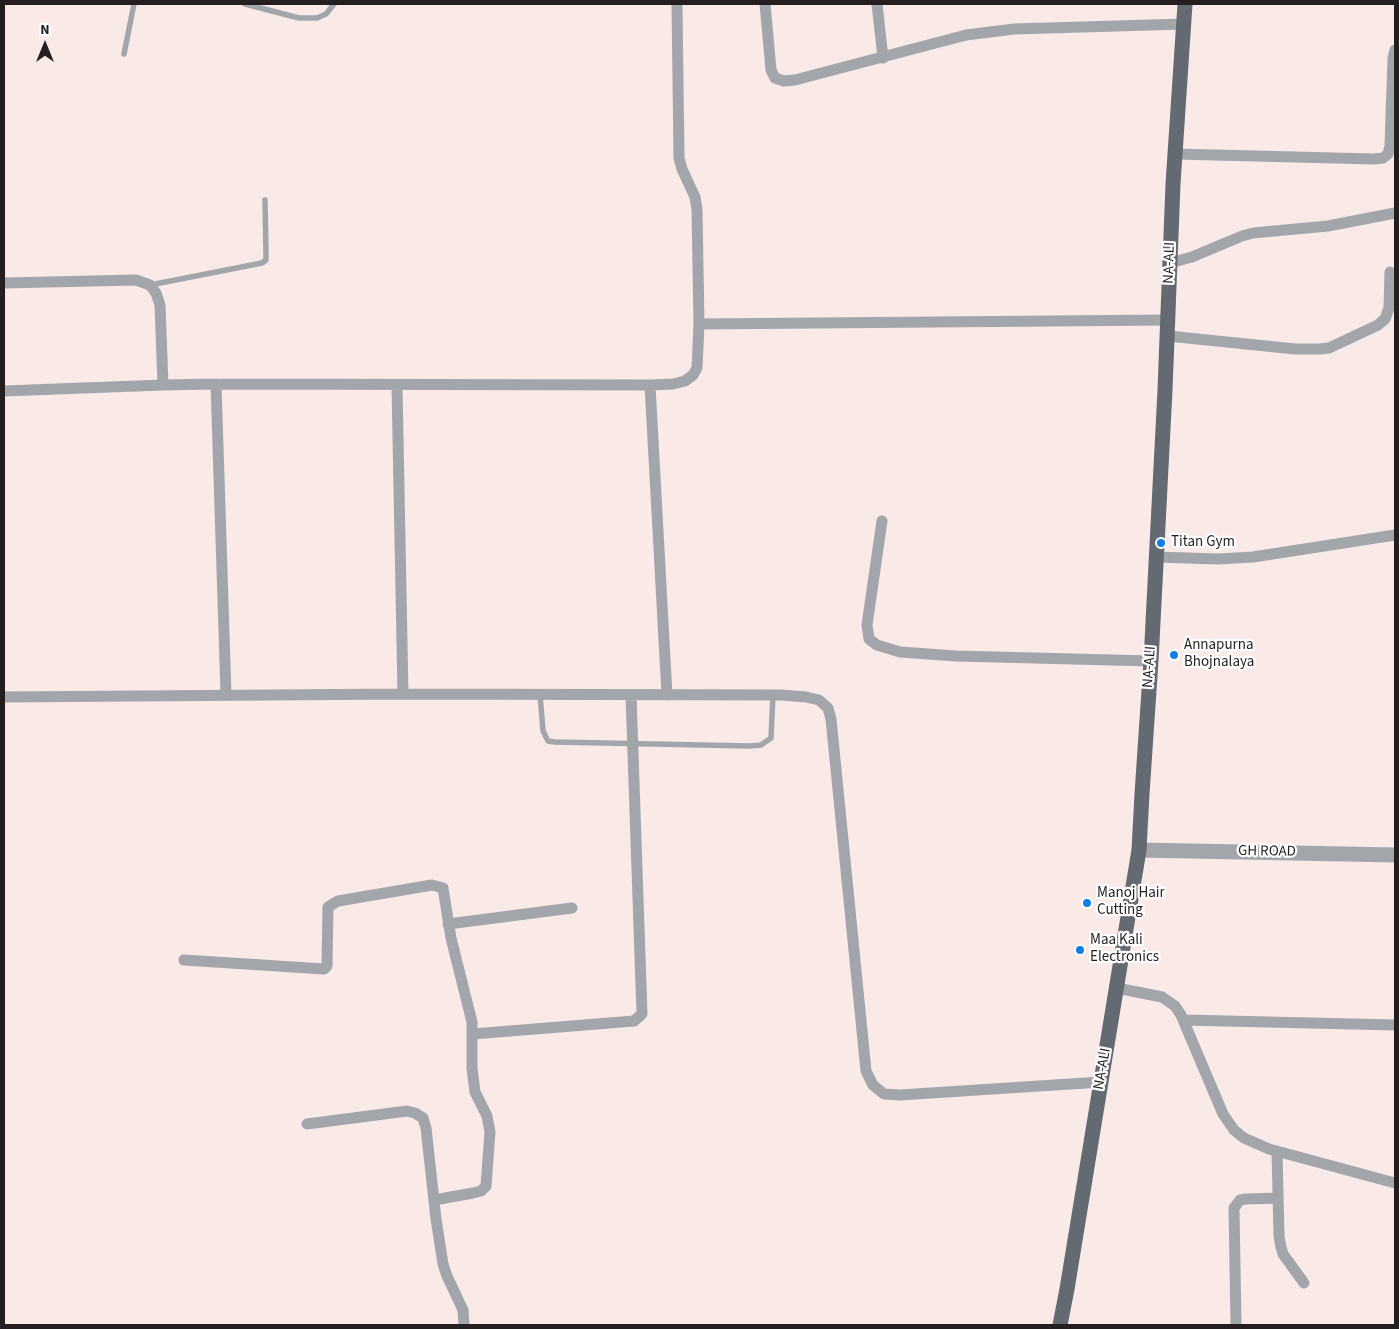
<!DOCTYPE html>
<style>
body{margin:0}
#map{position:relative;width:1399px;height:1329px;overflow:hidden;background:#f9eae7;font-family:"Source Sans 3",sans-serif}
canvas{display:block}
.frame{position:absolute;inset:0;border:5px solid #241f1e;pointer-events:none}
.north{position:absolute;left:20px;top:20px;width:50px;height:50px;-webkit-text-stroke:4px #fff;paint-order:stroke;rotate:0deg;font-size:14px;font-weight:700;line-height:20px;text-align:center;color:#241f1e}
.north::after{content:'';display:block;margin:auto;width:18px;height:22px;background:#241f1e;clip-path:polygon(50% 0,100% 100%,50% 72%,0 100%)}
</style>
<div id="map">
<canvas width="1399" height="1329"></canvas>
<div class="frame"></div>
<div class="north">N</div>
</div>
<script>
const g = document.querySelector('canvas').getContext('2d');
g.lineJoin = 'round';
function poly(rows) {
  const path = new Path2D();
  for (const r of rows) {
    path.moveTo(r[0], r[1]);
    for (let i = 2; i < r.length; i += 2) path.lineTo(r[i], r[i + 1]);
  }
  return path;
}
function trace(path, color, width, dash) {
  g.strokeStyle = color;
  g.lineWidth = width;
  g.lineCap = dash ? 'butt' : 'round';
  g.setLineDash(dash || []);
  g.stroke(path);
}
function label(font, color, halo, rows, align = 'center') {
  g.font = font + ' "Source Sans 3",sans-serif';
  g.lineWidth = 4.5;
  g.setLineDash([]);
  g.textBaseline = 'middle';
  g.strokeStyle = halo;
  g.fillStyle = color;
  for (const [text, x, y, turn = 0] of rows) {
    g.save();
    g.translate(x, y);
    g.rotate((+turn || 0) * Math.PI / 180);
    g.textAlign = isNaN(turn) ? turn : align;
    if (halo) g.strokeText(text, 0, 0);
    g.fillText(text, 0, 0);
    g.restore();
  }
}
trace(poly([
 [245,4,299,18,317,18,326,14,334,4],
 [124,54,134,4],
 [150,285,262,263,266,260,266,255,265,200],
 [540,694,543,731,548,741,555,742,750,746,761,745,771,738,773,695]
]), '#a2a6aa', 5.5);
trace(poly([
 [765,4,771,70,775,78,784,81,795,80,966,35,1014,29,1184,24],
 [877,4,883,58],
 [1175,154,1374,159,1383,158,1388,154,1390,146,1393,58,1395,50],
 [1170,263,1192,257,1242,236,1253,233,1328,226,1395,213],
 [4,283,136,280,150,285,156,293,160,305,163,385,216,384,650,385,673,384,685,381,693,375,697,368,699,324,697,209,695,197,682,169,679,158,677,4],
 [699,324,1168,320],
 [1168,336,1295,349,1320,349,1329,348,1378,325,1385,319,1389,308,1390,272],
 [216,384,226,694],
 [650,385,667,695],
 [397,386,403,694,782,695,806,697,819,700,828,708,831,719,866,1071,873,1085,884,1094,900,1095,1101,1082],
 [4,391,163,385],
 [882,521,867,625,869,639,877,645,900,652,956,656,1151,661],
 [1156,557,1218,559,1253,557,1395,535],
 [4,697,403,694],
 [448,924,572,908],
 [184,960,324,969,327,966,328,907,338,901,432,885,443,888,451,938,472,1022,472,1068,475,1092,487,1116,490,1132,486,1186,481,1191,473,1193,434,1200],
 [1117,988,1162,997,1175,1006,1181,1015,1223,1114,1234,1130,1244,1138,1269,1149,1395,1183],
 [1184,1020,1395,1025],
 [473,1034,634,1021,642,1014,631,695],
 [307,1124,407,1111,415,1113,423,1118,426,1128,436,1219,443,1264,447,1276,463,1310,464,1325],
 [1277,1151,1279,1236,1281,1247,1283,1254,1304,1283],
 [1236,1325,1234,1208,1240,1200,1246,1199,1278,1198]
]), '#a2a6aa', 11);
trace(poly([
 [1139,850,1395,855]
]), '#a2a6aa', 15);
trace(poly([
 [1060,1325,1067,1289,1139,850,1142,794,1151,661,1165,390,1173,184,1185,4]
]), '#646a72', 15);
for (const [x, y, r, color] of [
 [1161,543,5,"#127ee6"],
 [1174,655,5,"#127ee6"],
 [1087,903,5,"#127ee6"],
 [1080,950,5,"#127ee6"]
]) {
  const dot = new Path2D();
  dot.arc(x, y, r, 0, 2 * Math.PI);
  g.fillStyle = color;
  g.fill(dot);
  trace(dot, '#fff', 2);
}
label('15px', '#241f1e', '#fff', [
 ["NA-ALI",1170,263,-88],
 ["NA-ALI",1150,667,-86],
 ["GH ROAD",1267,852,1],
 ["NA-ALI",1103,1069,-80]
]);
label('15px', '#241f1e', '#fff', [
 ["Titan Gym",1171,543],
 ["Annapurna",1184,646],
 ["Bhojnalaya",1184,663],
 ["Manoj Hair",1097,894],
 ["Cutting",1097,911],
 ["Maa Kali",1090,941],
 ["Electronics",1090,958]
], 'left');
</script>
